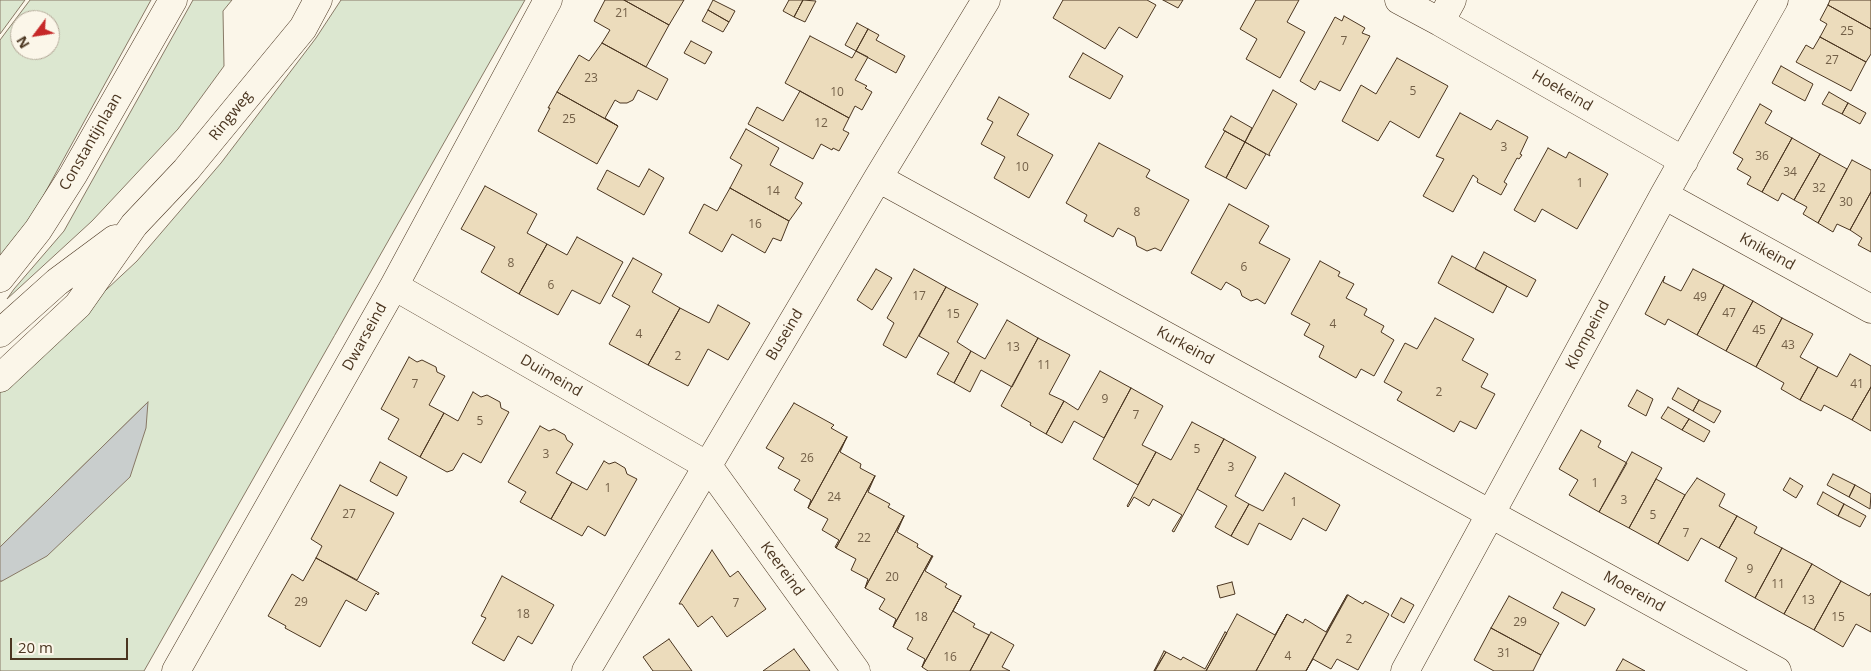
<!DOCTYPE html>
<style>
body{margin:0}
#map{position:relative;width:1871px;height:671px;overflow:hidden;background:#fbf6e9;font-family:"Open Sans",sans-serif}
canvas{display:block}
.north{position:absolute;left:10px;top:10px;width:50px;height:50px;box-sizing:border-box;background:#fbf6e9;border:1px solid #b4a999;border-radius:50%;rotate:239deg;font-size:14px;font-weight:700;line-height:20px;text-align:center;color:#4a3520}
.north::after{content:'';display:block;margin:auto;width:18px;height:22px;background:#c62828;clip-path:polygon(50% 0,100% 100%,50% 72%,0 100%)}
.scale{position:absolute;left:10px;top:638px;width:118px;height:22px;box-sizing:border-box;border:2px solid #4a3520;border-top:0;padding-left:6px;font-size:15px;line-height:18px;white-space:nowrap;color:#4a3520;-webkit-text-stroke:4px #fbf6e9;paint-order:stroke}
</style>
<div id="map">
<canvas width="1871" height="671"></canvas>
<div class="north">N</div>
<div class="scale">20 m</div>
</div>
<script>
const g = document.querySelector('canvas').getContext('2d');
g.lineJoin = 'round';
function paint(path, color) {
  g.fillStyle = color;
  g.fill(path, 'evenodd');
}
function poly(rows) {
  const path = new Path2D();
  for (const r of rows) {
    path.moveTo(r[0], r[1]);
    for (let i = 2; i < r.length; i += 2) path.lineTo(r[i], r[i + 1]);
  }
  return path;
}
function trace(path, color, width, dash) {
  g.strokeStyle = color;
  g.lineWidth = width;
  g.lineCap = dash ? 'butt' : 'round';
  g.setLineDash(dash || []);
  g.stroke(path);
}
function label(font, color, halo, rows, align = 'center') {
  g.font = font + ' "Open Sans",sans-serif';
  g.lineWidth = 4;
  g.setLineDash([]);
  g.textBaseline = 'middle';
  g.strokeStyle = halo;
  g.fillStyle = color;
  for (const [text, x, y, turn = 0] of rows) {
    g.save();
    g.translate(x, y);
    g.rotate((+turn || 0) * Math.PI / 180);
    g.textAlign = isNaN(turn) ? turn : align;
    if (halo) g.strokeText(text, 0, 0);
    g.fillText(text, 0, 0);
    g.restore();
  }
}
const green = poly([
 [0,0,25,0,0,34,0,0],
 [30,0,151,0,35,211,0,260,0,40,30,0],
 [20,20,50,20,50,50,20,50,20,20],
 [193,0,232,0,223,11,224,66,178,129,92,221,7,299,14,289,64,231,193,0],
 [341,0,525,0,144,671,0,671,0,581,2,581,147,403,0,547,0,389,137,261,221,163,316,38,341,0]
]);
paint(green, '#dce7d0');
trace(green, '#887966', 1);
const water = poly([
 [148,402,146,428,130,477,47,556,2,581,0,581,0,547,148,402]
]);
paint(water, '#c9cecd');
trace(water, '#887966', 1);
const building = poly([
 [605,0,624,0,669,25,646,67,602,43,610,30,594,21,605,0],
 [624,0,684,0,669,25,624,0],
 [713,0,735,11,729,22,708,10,713,0],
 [789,0,803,0,794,17,783,11,789,0],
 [803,0,816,1,805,22,794,17,803,0],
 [1063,0,1147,0,1156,5,1137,38,1119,27,1105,49,1053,18,1063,0],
 [1163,0,1183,0,1178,8,1163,0],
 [1256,0,1299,0,1287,22,1305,32,1280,78,1246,59,1257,39,1240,29,1256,0],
 [1830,0,1871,0,1871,29,1828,5,1830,0],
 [1828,5,1871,29,1871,54,1866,62,1820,37,1827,24,1820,20,1828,5],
 [708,10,729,22,723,32,702,21,708,10],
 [1344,16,1365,28,1362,33,1370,36,1340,91,1320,81,1315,90,1300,81,1335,17,1342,21,1344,16],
 [857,23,868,29,856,51,845,45,857,23],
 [868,29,879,35,876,40,905,56,896,73,856,51,868,29],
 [810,36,852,58,856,51,868,57,855,80,867,86,865,88,872,92,862,110,855,106,849,118,785,83,810,36],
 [1820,37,1866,62,1851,91,1796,62,1806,45,1813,49,1820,37],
 [691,41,712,52,705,64,684,53,691,41],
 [602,43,668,79,657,100,638,90,633,100,627,103,620,103,615,100,605,118,618,126,557,92,579,55,589,61,602,43],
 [1083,53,1123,76,1110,99,1069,77,1083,53],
 [1397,58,1448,86,1419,138,1390,121,1378,141,1342,121,1361,85,1376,94,1397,58],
 [1781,66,1813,84,1805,101,1772,83,1781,66],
 [1273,90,1297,104,1269,154,1270,156,1245,142,1273,90],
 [800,91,849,118,843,130,849,133,839,151,833,148,832,150,821,144,813,159,748,124,757,107,783,121,800,91],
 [557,92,618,126,597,164,538,131,550,108,548,108,557,92],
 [1829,92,1848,103,1842,114,1822,104,1829,92],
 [999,97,1029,114,1017,135,1053,155,1029,198,994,178,1005,157,981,144,993,122,987,119,999,97],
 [1848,103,1866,113,1860,124,1842,114,1848,103],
 [1760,104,1772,111,1765,123,1792,138,1762,192,1747,184,1751,177,1737,169,1743,159,1733,153,1760,104],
 [1460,113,1491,130,1497,120,1528,137,1520,154,1522,155,1519,159,1517,158,1504,182,1507,184,1501,195,1477,182,1478,179,1473,175,1453,212,1423,196,1444,159,1436,156,1460,113],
 [1231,116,1252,128,1245,142,1223,130,1231,116],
 [746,129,779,148,770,165,803,183,795,198,802,203,789,221,730,188,742,165,730,158,746,129],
 [1225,131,1245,142,1226,178,1205,167,1225,131],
 [1792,138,1820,154,1794,200,1782,193,1778,201,1762,192,1792,138],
 [1245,142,1266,154,1246,189,1226,178,1245,142],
 [1099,143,1150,170,1146,177,1189,200,1161,251,1155,248,1147,251,1137,246,1135,237,1118,228,1113,237,1084,221,1087,215,1066,203,1099,143],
 [1548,148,1566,158,1569,152,1608,174,1577,229,1542,209,1535,222,1514,210,1548,148],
 [1820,154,1847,169,1818,223,1803,214,1807,207,1794,200,1820,154],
 [1852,160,1871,170,1871,192,1850,230,1837,224,1833,232,1818,223,1852,160],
 [649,169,664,178,644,215,597,189,607,170,639,187,649,169],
 [485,186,537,214,527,233,547,244,519,294,481,272,495,247,461,229,485,186],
 [730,188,789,221,781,241,773,238,765,253,732,234,722,252,689,233,704,204,717,211,730,188],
 [1871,192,1871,252,1858,245,1862,238,1850,230,1871,192],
 [1229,204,1269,226,1259,243,1290,259,1265,304,1257,299,1251,301,1242,296,1240,290,1226,282,1221,290,1191,273,1229,204],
 [577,237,623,262,600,304,572,290,558,315,519,294,547,244,567,255,577,237],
 [1484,252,1536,280,1527,297,1475,269,1484,252],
 [1452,256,1507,286,1493,313,1438,283,1452,256],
 [633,258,662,274,652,292,680,308,648,365,609,344,630,306,612,296,633,258],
 [1320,261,1340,272,1338,276,1354,284,1346,298,1367,309,1364,315,1384,326,1381,332,1394,340,1374,376,1361,369,1356,378,1319,357,1324,346,1304,335,1310,324,1291,314,1320,261],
 [876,269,892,278,872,310,857,300,876,269],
 [914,269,946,287,906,358,883,345,894,323,887,318,914,269],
 [1693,269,1724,285,1697,335,1668,319,1665,325,1645,314,1665,276,1663,282,1681,291,1693,269],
 [1724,285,1753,301,1726,351,1697,335,1724,285],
 [946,287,978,304,957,342,971,351,954,383,937,374,949,353,919,336,946,287],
 [1753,301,1782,318,1756,367,1726,351,1753,301],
 [718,305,750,323,728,360,708,349,688,386,648,365,680,308,709,323,718,305],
 [1435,318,1474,339,1462,360,1488,374,1481,387,1495,394,1476,429,1460,421,1454,432,1397,400,1402,392,1384,382,1405,343,1417,349,1435,318],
 [1782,318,1813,334,1800,357,1818,367,1800,400,1781,389,1784,383,1756,367,1782,318],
 [1007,320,1038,338,1012,387,981,370,970,392,954,383,971,351,985,359,1007,320],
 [1038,338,1070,355,1049,394,1064,401,1046,434,1030,425,1031,423,1001,406,1038,338],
 [1850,354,1871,366,1871,387,1852,420,1824,405,1821,411,1800,400,1818,367,1837,377,1850,354],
 [409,357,417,362,422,360,436,367,437,372,445,376,429,405,444,413,420,457,388,439,399,419,381,409,409,357],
 [1100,371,1131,388,1104,438,1074,421,1062,443,1046,434,1064,401,1078,410,1100,371],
 [1871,387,1871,431,1852,420,1871,387],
 [1131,388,1163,406,1142,445,1156,452,1138,485,1093,459,1131,388],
 [1678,388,1699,400,1693,411,1672,399,1678,388],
 [1637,390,1653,399,1646,416,1628,406,1637,390],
 [473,392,481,397,487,395,500,402,501,408,509,412,481,463,463,453,453,470,447,472,420,457,444,413,458,421,473,392],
 [1699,400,1721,411,1714,423,1693,411,1699,400],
 [794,403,834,425,831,428,847,437,808,508,811,500,794,490,800,480,778,468,784,458,766,448,794,403],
 [1668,407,1689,419,1682,430,1661,418,1668,407],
 [1689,419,1710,431,1704,442,1682,430,1689,419],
 [1192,422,1224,439,1174,532,1172,531,1182,515,1153,499,1149,506,1134,497,1128,507,1127,506,1156,452,1171,460,1192,422],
 [540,426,549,431,554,429,565,435,567,440,573,444,556,473,572,482,551,519,520,502,526,492,508,482,540,426],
 [1581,430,1601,441,1598,447,1627,463,1599,512,1569,495,1578,480,1559,469,1581,430],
 [847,437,840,452,861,464,860,468,875,476,836,548,835,547,839,540,822,530,828,519,808,508,847,437],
 [1224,439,1256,457,1235,496,1249,504,1231,536,1215,527,1227,506,1197,489,1224,439],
 [1632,452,1662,468,1629,528,1599,512,1632,452],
 [604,461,609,464,615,462,625,468,627,474,637,479,605,536,588,526,582,536,551,519,572,482,587,490,604,461],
 [380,462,407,477,397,496,370,481,380,462],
 [1285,473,1340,505,1326,531,1303,518,1291,540,1259,523,1248,545,1231,536,1249,504,1263,511,1285,473],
 [1833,474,1855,485,1849,497,1827,485,1833,474],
 [875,476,868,492,890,504,888,507,904,516,865,588,868,579,851,570,856,559,836,548,875,476],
 [1697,478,1725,494,1719,506,1737,516,1719,548,1701,538,1688,561,1658,544,1685,495,1697,478],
 [1790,478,1803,486,1796,498,1783,490,1790,478],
 [1656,479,1685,495,1658,544,1629,528,1656,479],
 [340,485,394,513,357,580,316,558,322,546,311,539,340,485],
 [1855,485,1871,494,1870,509,1849,497,1855,485],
 [1823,492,1844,504,1838,516,1817,504,1823,492],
 [1844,504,1866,516,1860,527,1838,516,1844,504],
 [904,516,897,532,918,544,917,547,932,556,893,627,896,619,879,609,885,599,865,588,904,516],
 [1737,516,1757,527,1754,533,1782,548,1755,598,1725,581,1737,558,1719,548,1737,516],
 [1782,548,1812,564,1784,614,1755,598,1782,548],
 [712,550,730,577,738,571,766,609,727,637,712,616,698,627,682,604,679,604,712,550],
 [932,556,933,556,925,571,947,584,945,587,961,596,922,667,925,659,907,649,913,638,893,627,932,556],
 [316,558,379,593,378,595,376,593,366,611,346,600,320,647,285,628,286,626,268,616,292,574,303,581,316,558],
 [1812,564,1841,581,1814,630,1784,614,1812,564],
 [502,576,554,605,532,644,518,636,504,661,472,643,486,618,481,616,502,576],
 [1841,581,1869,596,1871,593,1871,632,1856,624,1843,647,1814,630,1841,581],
 [1232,582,1235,594,1220,598,1217,586,1232,582],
 [1562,592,1595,609,1585,626,1553,608,1562,592],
 [1347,595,1306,671,1256,671,1287,614,1303,623,1305,619,1326,632,1347,595],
 [1348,595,1363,604,1365,601,1389,614,1358,670,1337,659,1331,669,1313,659,1306,671,1348,595],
 [961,596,953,611,975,624,973,627,989,635,970,671,928,671,922,667,961,596],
 [1509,596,1559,623,1541,655,1491,628,1509,596],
 [1401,598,1414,605,1404,623,1391,616,1401,598],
 [1237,614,1275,635,1287,614,1256,671,1206,671,1237,614],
 [1491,628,1541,655,1533,671,1494,671,1474,660,1491,628],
 [991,632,1014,645,1002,667,1010,671,970,671,991,632],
 [1225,632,1227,633,1206,671,1155,671,1166,652,1181,660,1183,657,1205,669,1225,632],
 [669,639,692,671,653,671,643,657,669,639],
 [794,649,810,671,763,671,794,649],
 [1164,651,1166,652,1154,671,1164,651],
 [1623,659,1645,671,1616,671,1623,659]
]);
paint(building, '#ecdcbc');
trace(building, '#4a3520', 1);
const street = poly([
 [1399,0,1440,22,1684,161],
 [1440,22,1452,0],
 [878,178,1777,671],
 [1664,195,1871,309],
 [0,278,38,230,73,175,173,0],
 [394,286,708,466,856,671],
 [176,671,394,286,548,0],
 [586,671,878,178,986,0],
 [1405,671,1664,195,1774,0]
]);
const secondary = poly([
 [0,333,57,282,115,239],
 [0,378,78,305,134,225,186,170,303,28,318,0]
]);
trace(street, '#4a3520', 29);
trace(secondary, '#4a3520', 29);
trace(street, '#fbf6e9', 28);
trace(secondary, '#fbf6e9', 28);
label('12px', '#725f47', null, [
 ["21",622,14],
 ["25",1847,32],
 ["7",1344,42],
 ["27",1832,61],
 ["23",591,79],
 ["5",1413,92],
 ["10",837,93],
 ["25",569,120],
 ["12",821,124],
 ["3",1504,148],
 ["36",1762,157],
 ["10",1022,168],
 ["34",1790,173],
 ["1",1580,184],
 ["32",1819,189],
 ["14",773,192],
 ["30",1846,203],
 ["8",1137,213],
 ["16",755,225],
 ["8",511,264],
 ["6",1244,268],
 ["6",551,286],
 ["17",919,297],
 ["49",1700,298],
 ["47",1729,314],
 ["15",953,315],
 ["4",1333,325],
 ["45",1759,331],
 ["4",639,335],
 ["43",1788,346],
 ["13",1013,348],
 ["2",678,357],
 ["11",1044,366],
 ["7",415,385],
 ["41",1857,385],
 ["2",1439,393],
 ["9",1105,400],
 ["7",1136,416],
 ["5",480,422],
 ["5",1197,450],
 ["3",546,455],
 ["26",807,459],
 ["3",1231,468],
 ["1",1595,484],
 ["1",608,489],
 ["24",834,498],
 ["3",1624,501],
 ["1",1294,503],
 ["27",349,515],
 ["5",1653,516],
 ["7",1686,534],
 ["22",864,539],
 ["9",1750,570],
 ["20",892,578],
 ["11",1778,585],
 ["13",1808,601],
 ["29",301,603],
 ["7",736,604],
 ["18",523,615],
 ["18",921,618],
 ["15",1838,618],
 ["29",1520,623],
 ["2",1349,640],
 ["31",1504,654],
 ["4",1288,657],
 ["16",950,658]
]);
label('15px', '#4a3520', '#fbf6e9', [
 ["Hoekeind",1562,91,30],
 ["Ringweg",231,116,-51],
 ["Constantijnlaan",91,142,-60],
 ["Knikeind",1767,252,29],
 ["Buseind",785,335,-59],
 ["Klompeind",1588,335,-62],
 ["Dwarseind",365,337,-61],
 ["Kurkeind",1185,346,29],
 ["Duimeind",551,376,30],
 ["Keereind",782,569,54],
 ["Moereind",1634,592,29]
]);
</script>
